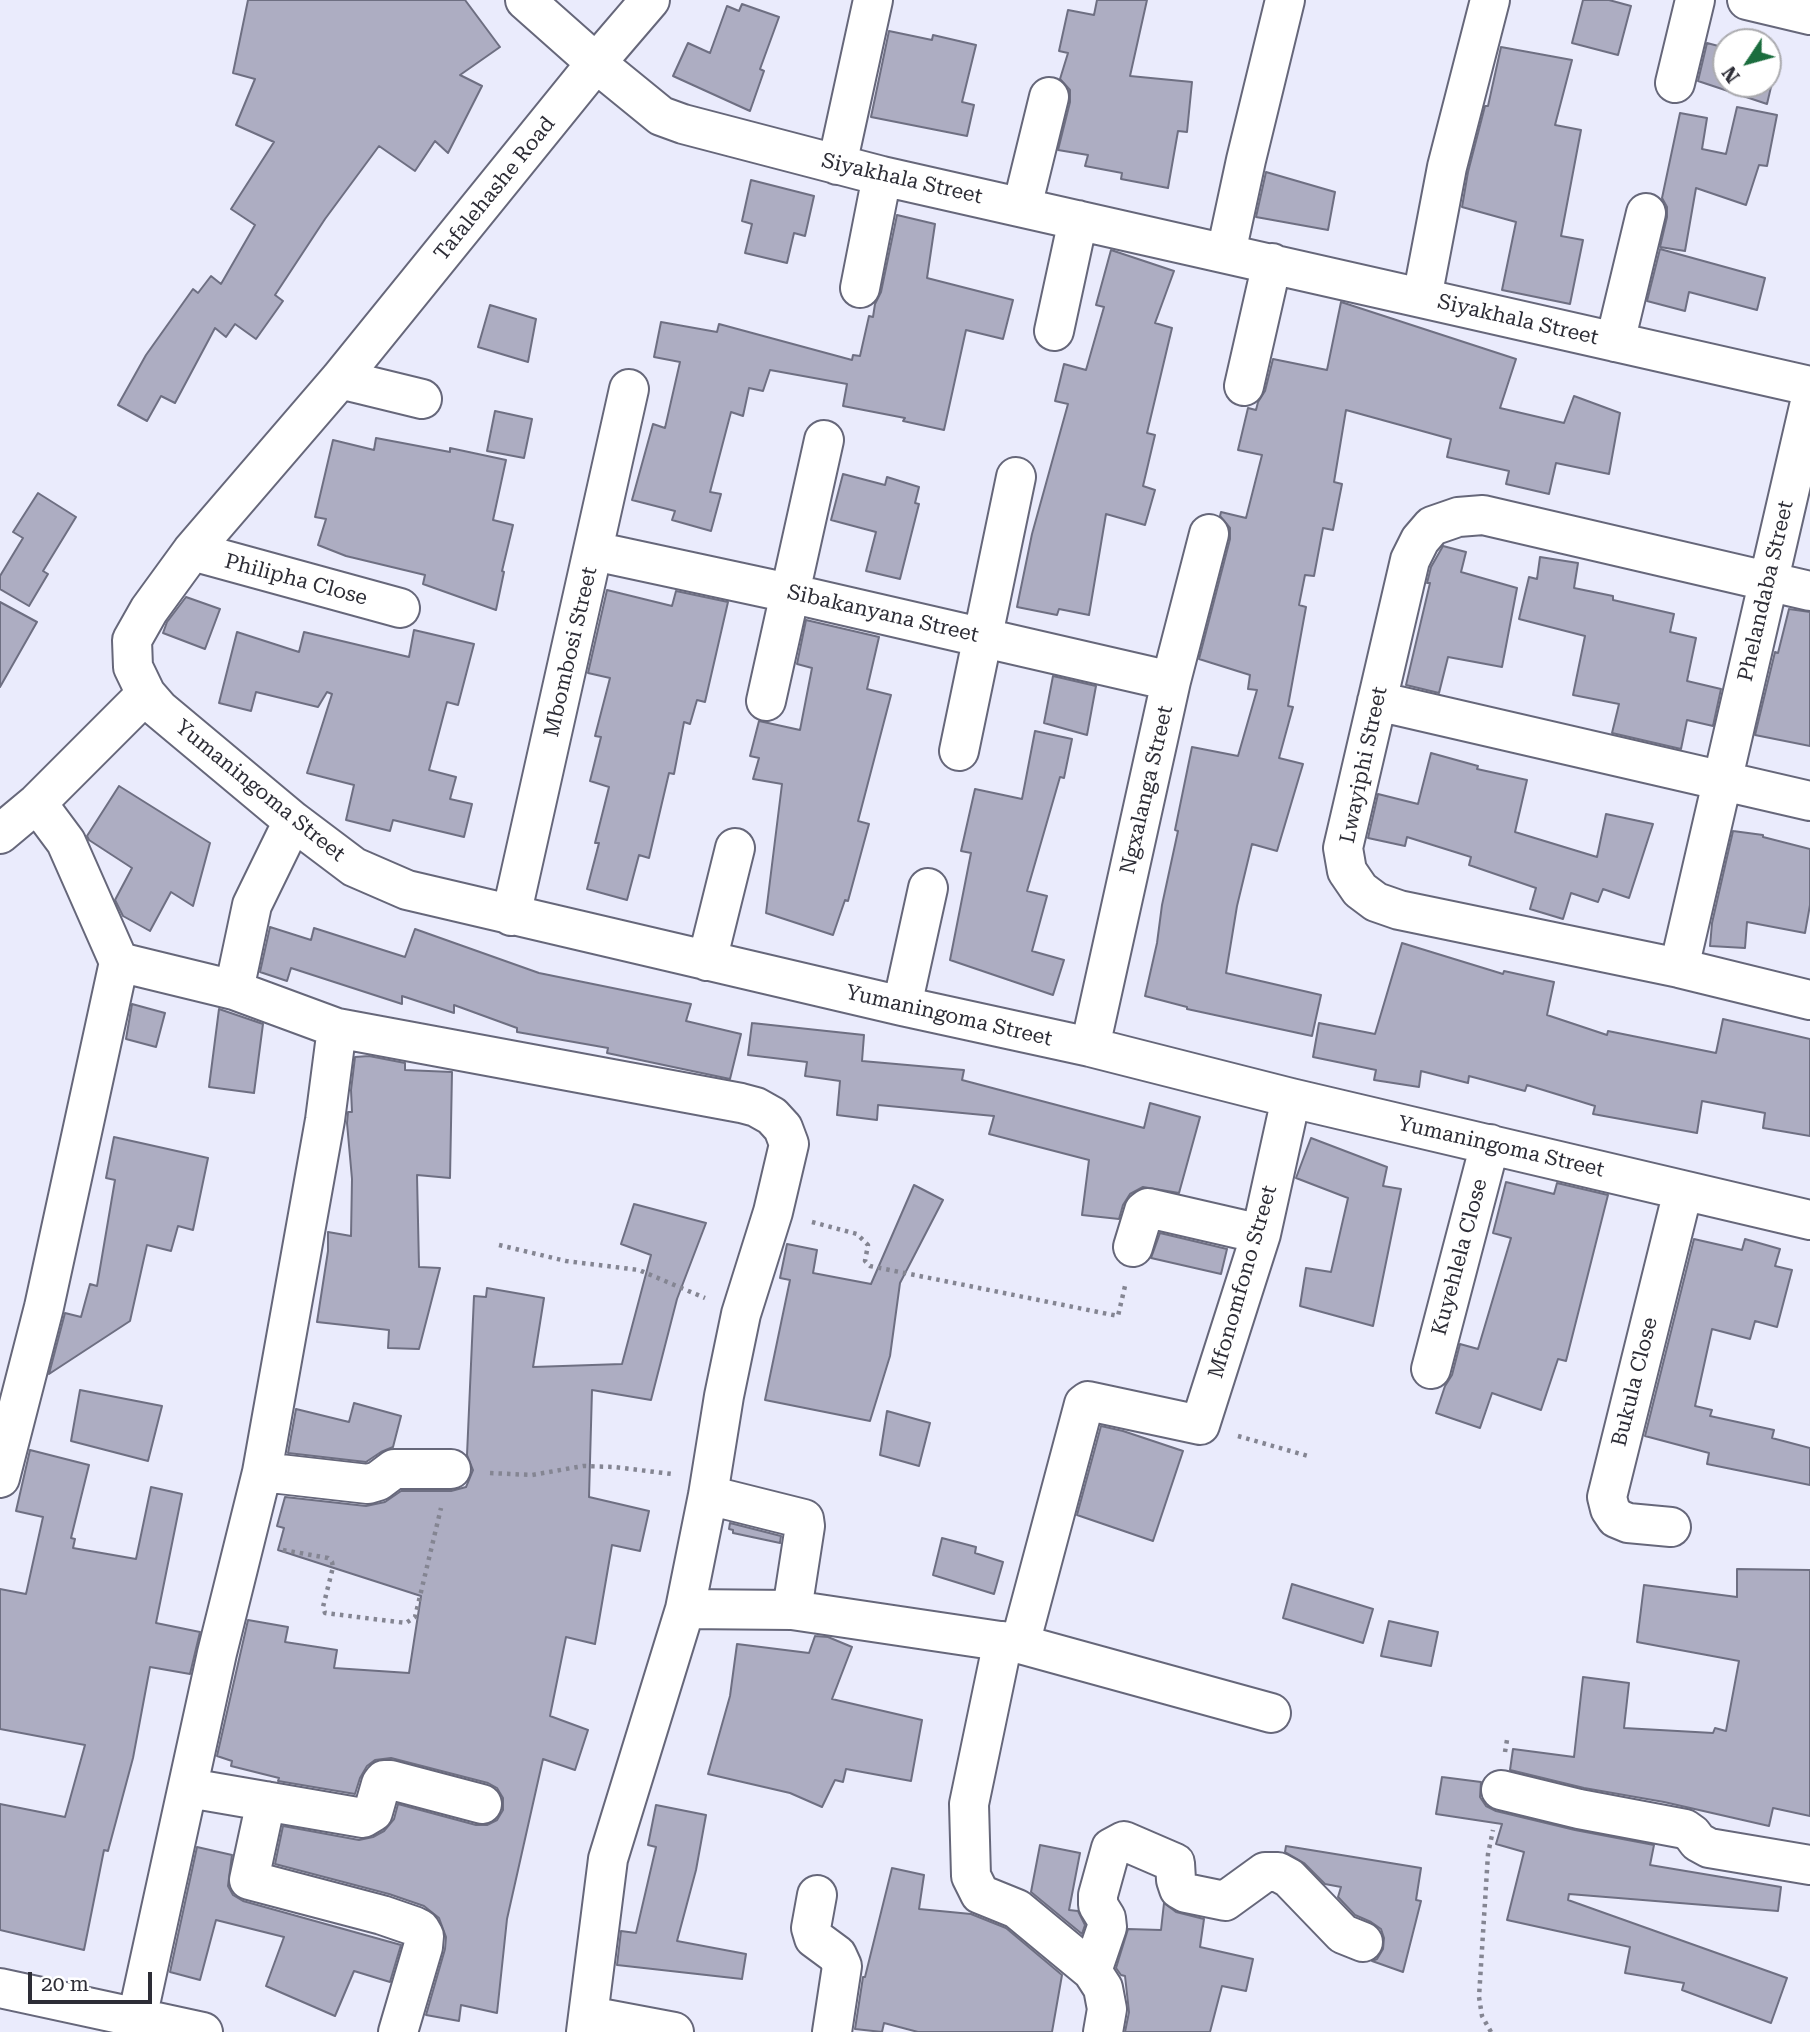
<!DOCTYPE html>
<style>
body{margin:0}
#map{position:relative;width:1810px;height:2032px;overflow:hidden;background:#eaebfc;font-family:"Roboto Serif",serif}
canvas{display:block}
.north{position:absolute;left:1712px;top:28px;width:70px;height:70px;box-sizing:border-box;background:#fff;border:2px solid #ababaf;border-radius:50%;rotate:234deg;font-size:19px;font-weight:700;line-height:28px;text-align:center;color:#2d2d36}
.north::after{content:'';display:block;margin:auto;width:24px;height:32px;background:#1b6d3e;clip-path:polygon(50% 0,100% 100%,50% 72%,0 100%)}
.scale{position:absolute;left:28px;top:1972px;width:124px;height:32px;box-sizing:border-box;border:4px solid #2d2d36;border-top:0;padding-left:9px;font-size:21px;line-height:24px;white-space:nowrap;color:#2d2d36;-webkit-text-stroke:5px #fff;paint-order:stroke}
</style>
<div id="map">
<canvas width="1810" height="2032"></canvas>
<div class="north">N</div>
<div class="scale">20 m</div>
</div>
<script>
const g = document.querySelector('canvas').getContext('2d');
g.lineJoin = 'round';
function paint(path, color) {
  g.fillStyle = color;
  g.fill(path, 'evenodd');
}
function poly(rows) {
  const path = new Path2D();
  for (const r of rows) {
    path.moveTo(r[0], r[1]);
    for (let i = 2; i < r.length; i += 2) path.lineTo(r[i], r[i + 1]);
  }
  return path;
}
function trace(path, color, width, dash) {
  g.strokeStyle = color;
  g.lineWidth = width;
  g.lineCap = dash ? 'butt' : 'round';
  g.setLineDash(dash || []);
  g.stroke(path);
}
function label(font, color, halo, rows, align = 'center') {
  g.font = font + ' "Roboto Serif",serif';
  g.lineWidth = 5;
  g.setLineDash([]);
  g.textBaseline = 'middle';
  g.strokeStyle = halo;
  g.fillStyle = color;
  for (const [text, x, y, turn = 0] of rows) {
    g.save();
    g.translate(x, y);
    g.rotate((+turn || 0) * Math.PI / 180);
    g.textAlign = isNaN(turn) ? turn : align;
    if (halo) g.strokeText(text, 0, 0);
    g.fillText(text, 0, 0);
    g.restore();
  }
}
const building = poly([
 [248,0,465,0,500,47,460,75,482,86,448,153,435,141,415,171,379,146,325,219,275,295,283,301,256,339,235,324,226,337,215,328,175,403,161,396,147,421,118,405,146,355,193,289,198,293,211,276,221,284,255,225,231,209,274,142,236,125,255,79,233,73,248,0],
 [1097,0,1147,0,1130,76,1192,82,1187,132,1178,131,1168,188,1121,179,1122,173,1085,166,1088,155,1058,150,1070,102,1070,90,1060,79,1068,53,1059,51,1068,10,1094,15,1097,0],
 [1583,0,1609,0,1631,6,1618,55,1572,43,1583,0],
 [742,4,779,17,760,69,764,71,750,111,673,76,688,43,710,53,727,6,739,11,742,4],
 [889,31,932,40,933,35,976,45,962,102,974,105,967,136,871,117,889,31],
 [1707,43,1726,48,1726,84,1768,84,1768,51,1779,53,1767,104,1698,81,1707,43],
 [1501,47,1572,60,1555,125,1581,130,1561,236,1583,240,1570,304,1502,290,1516,222,1462,207,1468,172,1485,106,1488,106,1501,47],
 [1737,107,1777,115,1767,166,1759,165,1746,205,1696,188,1685,251,1660,247,1667,217,1667,207,1662,198,1680,113,1707,118,1702,149,1726,154,1737,107],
 [1266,172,1335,192,1328,230,1256,217,1266,172],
 [751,180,814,196,805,236,794,233,787,263,745,253,752,224,742,221,751,180],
 [897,215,935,224,927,278,1013,300,1003,339,966,330,944,430,903,421,905,418,843,406,847,384,770,370,763,391,749,388,743,416,731,412,710,492,721,494,711,531,672,520,675,511,632,500,653,424,665,428,680,362,654,357,661,322,717,332,719,324,852,360,853,355,860,356,869,316,873,317,875,304,881,292,897,215],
 [1660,249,1765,278,1757,310,1689,292,1685,311,1647,301,1660,249],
 [1111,250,1174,271,1155,323,1172,328,1147,433,1155,435,1143,486,1155,490,1145,525,1106,514,1089,615,1059,609,1057,615,1017,607,1032,534,1068,404,1055,401,1064,364,1086,370,1104,307,1096,305,1111,250],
 [1341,302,1516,359,1500,408,1564,423,1574,396,1620,413,1609,474,1556,463,1549,494,1506,484,1509,471,1447,457,1451,439,1346,410,1334,482,1342,484,1333,530,1323,528,1314,576,1305,575,1299,605,1306,607,1288,706,1293,707,1279,758,1303,764,1277,851,1252,844,1237,906,1226,973,1321,995,1312,1036,1187,1009,1187,1007,1145,996,1157,943,1162,905,1178,831,1175,830,1192,747,1238,756,1257,690,1248,689,1250,675,1199,659,1230,539,1230,528,1220,516,1221,512,1246,518,1262,455,1238,450,1248,408,1256,410,1258,402,1265,391,1273,359,1327,370,1341,302],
 [490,305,536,319,528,362,478,347,490,305],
 [495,411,532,419,524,458,487,451,495,411],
 [376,438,450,452,450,448,506,460,493,520,513,525,502,571,504,572,496,610,423,584,425,575,346,556,318,545,326,519,315,517,333,440,374,450,376,438],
 [843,474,885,485,887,477,919,487,915,503,919,504,900,579,866,571,876,532,831,520,843,474],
 [38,493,76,517,43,571,48,574,29,606,0,589,0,576,23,538,13,532,38,493],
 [1443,546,1466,552,1461,572,1517,588,1502,667,1448,657,1439,693,1406,685,1430,583,1427,583,1431,567,1443,546],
 [1540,557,1578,563,1574,588,1613,596,1613,600,1674,614,1670,632,1696,638,1687,681,1721,689,1713,726,1687,720,1681,749,1612,733,1619,704,1573,695,1585,636,1519,619,1529,577,1537,579,1540,557],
 [607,590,672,606,676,591,728,602,705,702,697,700,690,724,684,722,674,774,669,773,649,858,639,855,627,900,587,889,599,843,595,843,609,787,590,781,601,737,595,736,610,678,588,673,607,590],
 [186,597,220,609,205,649,163,633,167,622,186,597],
 [0,602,37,622,0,687,0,602],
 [1789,609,1810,612,1810,746,1755,735,1775,652,1778,653,1789,609],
 [806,620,879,637,867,689,891,695,858,821,869,824,848,901,845,900,833,935,766,913,782,784,753,779,759,758,750,756,759,721,800,730,812,668,797,664,806,620],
 [414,630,474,644,458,705,447,702,429,770,456,777,450,799,472,804,464,837,393,820,390,831,346,820,354,785,307,773,332,694,327,692,318,707,256,692,251,711,219,703,237,632,299,652,304,632,409,657,414,630],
 [1053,676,1096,686,1087,735,1044,723,1053,676],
 [1035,731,1072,739,1064,778,1060,777,1027,891,1047,896,1032,951,1064,960,1053,995,950,960,971,853,961,851,975,789,1022,799,1035,731],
 [1431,753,1478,766,1477,769,1527,780,1515,832,1597,857,1606,814,1653,824,1629,898,1603,889,1598,902,1571,893,1563,919,1530,909,1536,888,1469,865,1471,857,1407,837,1405,846,1368,838,1378,794,1418,804,1431,753],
 [119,786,210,843,193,906,171,892,150,931,123,916,115,900,132,868,89,840,87,836,119,786],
 [1733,831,1763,835,1763,837,1810,849,1810,905,1805,933,1747,922,1745,948,1710,946,1712,923,1733,831],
 [270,927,311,940,314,928,405,957,415,929,539,973,691,1004,686,1021,741,1034,730,1079,607,1053,608,1048,517,1032,517,1028,454,1005,454,1013,402,996,402,1004,291,968,287,981,260,972,270,927],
 [1402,943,1503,974,1504,971,1554,982,1547,1015,1607,1035,1608,1031,1716,1053,1723,1019,1810,1039,1810,1136,1763,1128,1765,1113,1702,1101,1697,1133,1593,1114,1595,1106,1527,1085,1525,1091,1469,1076,1468,1083,1421,1071,1419,1087,1374,1080,1376,1070,1313,1057,1319,1023,1375,1034,1402,943],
 [132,1004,165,1013,156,1047,126,1039,132,1004],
 [219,1009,263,1024,254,1093,209,1087,219,1009],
 [752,1023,864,1035,862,1061,964,1070,962,1080,1144,1128,1150,1103,1200,1117,1179,1193,1143,1187,1130,1194,1123,1205,1119,1219,1082,1215,1089,1160,989,1134,994,1116,878,1105,877,1120,837,1115,840,1081,805,1076,807,1062,748,1055,752,1023],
 [369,1056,405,1063,405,1070,452,1072,450,1178,417,1175,419,1267,440,1268,419,1349,388,1348,389,1330,317,1322,328,1251,328,1232,351,1236,352,1179,347,1123,348,1112,352,1112,351,1090,355,1057,369,1056],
 [114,1137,208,1158,193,1230,178,1226,171,1251,147,1245,130,1321,49,1374,65,1313,81,1317,90,1284,97,1286,115,1180,106,1178,114,1137],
 [1311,1138,1387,1167,1383,1186,1401,1189,1373,1326,1300,1306,1306,1268,1331,1272,1348,1198,1296,1178,1311,1138],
 [1506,1182,1554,1194,1557,1183,1608,1195,1566,1361,1558,1359,1541,1410,1492,1393,1480,1428,1436,1413,1445,1386,1452,1375,1460,1344,1478,1349,1511,1238,1493,1233,1506,1182],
 [914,1185,943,1200,900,1283,890,1356,870,1421,765,1400,790,1280,780,1278,787,1244,817,1250,813,1273,871,1284,914,1185],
 [634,1204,706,1223,677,1299,651,1400,592,1390,589,1497,649,1511,640,1551,612,1545,595,1644,566,1637,550,1716,588,1730,575,1770,543,1759,507,1919,497,2013,461,2005,459,2021,426,2015,445,1949,446,1937,439,1918,424,1906,389,1894,275,1864,283,1826,359,1840,373,1837,384,1831,394,1819,398,1804,476,1825,487,1825,497,1820,503,1810,503,1798,497,1788,488,1783,391,1758,375,1760,367,1766,360,1778,355,1794,278,1781,279,1778,231,1766,232,1761,217,1756,248,1620,288,1627,285,1642,337,1650,334,1668,409,1673,421,1596,278,1550,284,1528,277,1526,285,1497,366,1506,385,1502,401,1491,451,1491,466,1487,473,1470,467,1455,474,1296,486,1297,487,1288,544,1298,533,1367,622,1364,651,1255,621,1244,634,1204],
 [1160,1233,1227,1249,1221,1274,1151,1258,1160,1233],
 [1694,1239,1742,1250,1745,1239,1780,1249,1775,1266,1792,1270,1777,1327,1755,1321,1750,1339,1712,1329,1695,1406,1712,1410,1710,1416,1774,1430,1772,1438,1810,1448,1810,1485,1707,1464,1709,1453,1645,1436,1694,1239],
 [80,1390,162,1406,148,1461,71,1441,80,1390],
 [354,1403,401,1416,393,1447,381,1452,366,1462,288,1453,296,1409,349,1422,354,1403],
 [887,1411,930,1423,919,1466,880,1455,887,1411],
 [1101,1426,1123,1431,1183,1451,1153,1541,1077,1515,1101,1426],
 [30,1450,89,1465,71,1538,75,1539,73,1548,136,1559,151,1487,182,1494,156,1623,200,1632,190,1674,150,1667,133,1758,108,1851,104,1850,84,1950,0,1930,0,1804,65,1817,85,1745,0,1729,0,1589,26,1594,43,1517,16,1511,30,1450],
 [730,1523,781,1536,780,1543,733,1533,733,1530,729,1529,730,1523],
 [942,1538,976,1547,975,1553,1003,1562,994,1594,933,1575,942,1538],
 [1737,1569,1810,1570,1810,1816,1773,1808,1769,1826,1664,1802,1584,1788,1510,1770,1513,1749,1574,1757,1583,1677,1629,1683,1624,1728,1713,1733,1715,1728,1726,1731,1739,1661,1637,1642,1644,1585,1737,1597,1737,1569],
 [1292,1584,1373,1609,1363,1643,1283,1618,1292,1584],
 [1389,1621,1438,1632,1431,1666,1381,1656,1389,1621],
 [815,1636,828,1637,852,1647,832,1699,922,1720,911,1781,846,1769,843,1782,835,1780,822,1807,790,1793,708,1774,730,1696,737,1644,809,1653,815,1636],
 [1442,1777,1481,1782,1480,1797,1486,1806,1496,1811,1575,1830,1654,1845,1650,1865,1781,1887,1778,1911,1569,1894,1568,1900,1787,1978,1771,2023,1682,1990,1684,1983,1625,1973,1630,1947,1507,1920,1524,1852,1496,1844,1502,1824,1436,1814,1442,1777],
 [656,1805,706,1815,696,1870,677,1941,746,1954,742,1979,617,1965,621,1931,636,1933,656,1847,648,1845,656,1805],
 [1040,1845,1080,1853,1069,1910,1078,1911,1085,1925,1082,1934,1031,1892,1040,1845],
 [1286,1846,1421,1868,1416,1900,1421,1901,1403,1972,1372,1961,1377,1959,1383,1949,1384,1938,1381,1929,1371,1922,1355,1915,1338,1897,1341,1887,1325,1884,1304,1863,1285,1852,1286,1846],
 [197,1847,232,1855,228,1886,233,1895,243,1901,401,1945,390,1982,354,1971,335,2016,266,1986,284,1937,216,1920,200,1980,170,1972,197,1847],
 [892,1868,924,1875,919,1909,971,1914,1006,1928,1062,1975,1052,2032,918,2032,884,2023,882,2032,855,2029,863,1977,865,1977,892,1868],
 [1164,1903,1176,1912,1204,1919,1200,1947,1253,1959,1246,1991,1222,1986,1210,2032,1125,2032,1129,2012,1125,1976,1121,1975,1116,1968,1128,1929,1161,1930,1164,1903]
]);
paint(building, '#adadc2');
trace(building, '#6e6f82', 2);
const minor = poly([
 [525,0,596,63,661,116,683,124,882,176,1810,386],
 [650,0,596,63,340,379,192,551,149,610,132,640,133,667,146,694,159,709,293,821,354,867,407,890,902,1006,1090,1047,1291,1098,1810,1220],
 [1747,0,1810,15],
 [1675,83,1695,0],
 [837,165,873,0],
 [1022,207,1049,97],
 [1226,253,1246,160,1285,0],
 [860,288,882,176],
 [1422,298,1447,167,1490,0],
 [1054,331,1078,220],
 [1615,342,1646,213],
 [340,379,422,399],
 [1244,386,1272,263],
 [192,551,400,608],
 [594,551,789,593,1171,681],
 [1810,591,1483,515,1458,517,1432,526,1420,540,1410,560,1343,848,1347,871,1360,890,1376,902,1399,910,1679,968,1810,1000],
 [766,701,824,440],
 [1377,701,1810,801],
 [959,751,1016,477],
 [0,834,37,803,146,694],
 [511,916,629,389],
 [707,961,735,848],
 [119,962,234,990,337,1028,741,1103,756,1107,772,1116,783,1128,789,1144,773,1212,741,1314,724,1396,708,1495,685,1609,608,1859,586,2032],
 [1679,968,1810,402],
 [234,990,252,905,293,821],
 [902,1006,928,888],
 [1090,1047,1171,681,1209,534],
 [1133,1247,1144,1211,1148,1208,1261,1234],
 [1431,1369,1490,1144],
 [262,1472,368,1484,378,1481,394,1469,451,1469],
 [0,1478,44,1307,119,962,66,842,37,803],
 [708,1495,804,1519,805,1526,792,1610],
 [1671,1527,1628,1523,1616,1518,1610,1509,1607,1497,1683,1191],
 [685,1609,792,1610,1020,1644,1271,1713],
 [1003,1641,969,1804,971,1876,980,1894,1017,1909,1092,1971,1103,1988,1107,2009,1103,2032],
 [1020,1644,1084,1404,1088,1401,1200,1425,1261,1234,1291,1098],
 [189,1788,363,1818,373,1812,381,1784,384,1780,391,1780,482,1804],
 [1501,1790,1579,1809,1685,1829,1692,1834,1698,1842,1709,1848,1810,1865],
 [266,1801,249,1880,382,1915,414,1926,420,1929,424,1936,423,1947,398,2032],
 [817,1895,811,1928,814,1938,837,1955,842,1966,832,2032],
 [1092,1971,1107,1927,1106,1918,1098,1905,1098,1895,1111,1848,1124,1841,1175,1863,1176,1880,1179,1889,1186,1893,1225,1901,1265,1872,1278,1872,1289,1878,1343,1934,1363,1942],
 [0,1988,203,2032],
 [589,2016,674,2032],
 [134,2032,217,1653,262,1472,325,1120,337,1028]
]);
trace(minor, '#66677a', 42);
trace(poly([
 [812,1222,857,1234,868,1245,865,1261,870,1266,1118,1316,1125,1286],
 [499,1245,566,1261,639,1270,705,1298],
 [1238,1436,1308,1456],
 [490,1473,532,1475,583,1466,614,1467,672,1474],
 [283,1550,328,1558,332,1562,333,1567,323,1607,325,1613,406,1623,415,1617,441,1508],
 [1505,1752,1507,1740],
 [1491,2032,1482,2016,1479,1997,1488,1854,1493,1830]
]), '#848592', 4.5, [3.5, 5]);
trace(minor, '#fff', 38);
label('21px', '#2d2d36', '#fff', [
 ["Siyakhala Street",902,179,13],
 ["Tafalehashe Road",495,189,-51],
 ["Siyakhala Street",1518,320,13],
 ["Philipha Close",296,580,15],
 ["Phelandaba Street",1766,591,-77],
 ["Sibakanyana Street",883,614,13],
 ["Mbombosi Street",571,652,-77],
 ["Lwayiphi Street",1364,765,-78],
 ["Ngxalanga Street",1147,790,-77],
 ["Yumaningoma Street",260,791,39],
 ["Yumaningoma Street",949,1016,13],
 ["Yumaningoma Street",1501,1147,13],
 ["Kuyehlela Close",1460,1257,-75],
 ["Mfonomfono Street",1243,1282,-74],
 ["Bukula Close",1635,1382,-76]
]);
</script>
